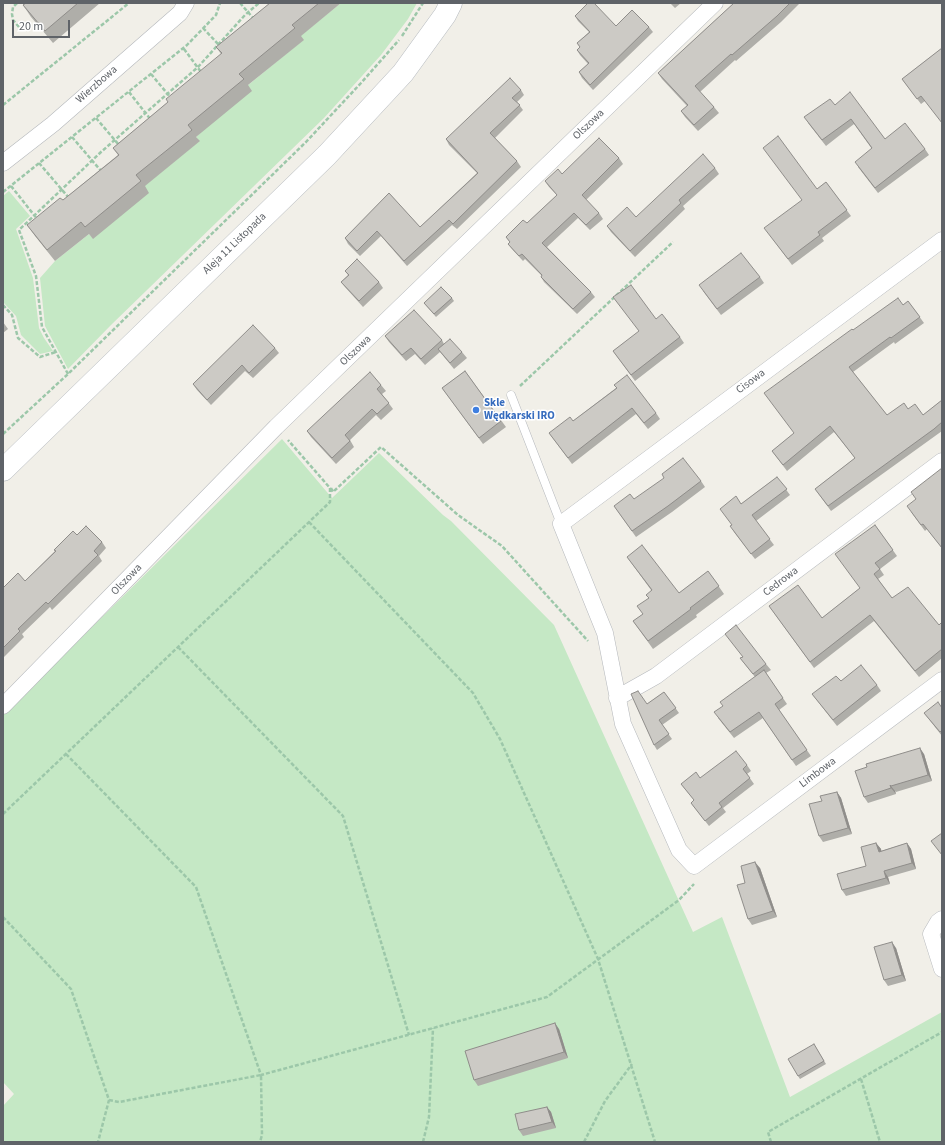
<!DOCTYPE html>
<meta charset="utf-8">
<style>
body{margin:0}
#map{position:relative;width:945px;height:1145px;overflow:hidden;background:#f1efe8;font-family:"Source Sans 3",sans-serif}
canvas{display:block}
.frame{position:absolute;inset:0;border:4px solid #5f6368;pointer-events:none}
.scale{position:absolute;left:12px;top:20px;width:58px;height:18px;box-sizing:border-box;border:2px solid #5f6368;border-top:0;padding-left:5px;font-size:12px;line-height:14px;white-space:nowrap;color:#5f6368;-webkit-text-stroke:3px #fff;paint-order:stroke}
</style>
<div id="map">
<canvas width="945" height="1145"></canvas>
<div class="frame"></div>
<div class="scale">20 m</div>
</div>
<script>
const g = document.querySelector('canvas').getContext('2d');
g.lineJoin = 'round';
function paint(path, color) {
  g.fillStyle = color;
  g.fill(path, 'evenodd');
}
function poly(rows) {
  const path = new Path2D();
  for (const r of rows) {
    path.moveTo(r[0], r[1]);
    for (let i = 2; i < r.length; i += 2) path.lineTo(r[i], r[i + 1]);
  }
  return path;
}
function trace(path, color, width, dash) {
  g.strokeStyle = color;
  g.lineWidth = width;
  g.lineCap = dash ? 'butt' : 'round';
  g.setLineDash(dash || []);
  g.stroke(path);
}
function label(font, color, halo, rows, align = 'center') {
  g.font = font + ' "Source Sans 3",sans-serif';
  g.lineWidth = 3;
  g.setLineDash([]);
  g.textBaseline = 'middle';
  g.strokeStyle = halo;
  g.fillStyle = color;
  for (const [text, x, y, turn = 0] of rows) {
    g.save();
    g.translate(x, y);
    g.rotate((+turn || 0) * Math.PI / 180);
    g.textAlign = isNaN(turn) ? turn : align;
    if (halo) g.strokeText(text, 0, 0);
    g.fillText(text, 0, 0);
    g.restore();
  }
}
paint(poly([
 [341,3,417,3,408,19,381,55,324,118,111,325,68,369,45,326,40,278,55,261,89,234,93,238,144,186,199,141,196,137,247,86,303,40,300,36],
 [9,191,30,216,16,229,33,278,39,328,44,338,53,351,40,354,21,335,16,316,3,302,3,196],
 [282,439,332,498,379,453,443,515,451,521,554,625,693,932,722,917,790,1097,942,1012,942,1142,3,1142,3,1106,14,1094,3,1082,3,715]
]), '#c5e8c5');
const lane = poly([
 [511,395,561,524]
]);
const street = poly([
 [3,163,53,124,180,13,186,3],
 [942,240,561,524,605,633,623,724,679,850,694,866,942,680],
 [617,698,656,676,942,461],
 [3,706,276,427,715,3],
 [942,919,938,922,931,934,942,969]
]);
const secondary = poly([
 [3,470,327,155,403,73,445,15,451,3]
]);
trace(lane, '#b5b8bc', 9);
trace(street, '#b5b8bc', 17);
trace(secondary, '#b6babf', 23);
trace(poly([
 [17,3,13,7,12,14,13,20,19,27],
 [240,3,254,19],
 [203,28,219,45],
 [402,36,423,3],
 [184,49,201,72],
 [151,74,171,98],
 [129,92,151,120],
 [3,105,129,3],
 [96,118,119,145],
 [72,137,102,172],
 [39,163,69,198],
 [11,186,38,220],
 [3,192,187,45,216,15,220,3],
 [3,305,12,315,18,338,40,357,56,352],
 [68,374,42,327,36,276,19,230,101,152,198,67,245,15,259,3],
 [520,386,673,242],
 [3,434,68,374,306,142,361,83,399,40],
 [331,488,333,492,381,447,458,515,502,546,588,641],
 [309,522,473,693,500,739,598,959,655,1142],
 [178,647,343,816,409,1035],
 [66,754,196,887,261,1075,547,997,679,900,694,884],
 [3,814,330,502,330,488,288,440],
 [3,917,71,989,109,1100,98,1142],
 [861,1079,880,1142],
 [109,1100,119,1102,261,1075,262,1135,260,1142],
 [423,1142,429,1117,433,1028],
 [584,1142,605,1101,632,1064],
 [771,1142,768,1132,942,1032]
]), '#9cc7a9', 2.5, [4, 2]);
trace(lane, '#fff', 8);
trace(street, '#fff', 16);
trace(secondary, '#fff', 22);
paint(poly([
 [26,3,100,3,53,43,31,17,23,5],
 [270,3,341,3,301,36,304,40,248,85,252,91,196,137,200,141,145,186,149,193,93,239,89,234,55,261,35,236,27,225,63,200,118,155,113,148,168,102,221,54,216,47],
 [670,3,681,3,675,8],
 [734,3,800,3,781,22,736,61,735,60,700,92,714,107,719,113,698,131,685,117,681,111,687,106,662,79,658,73],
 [575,16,616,26,649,27,653,32,593,90,582,78,579,72,588,64,580,55,577,50,580,47,577,43,589,32,578,21],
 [942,48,925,101,921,104,902,79],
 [521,90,524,95,517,102,523,110,495,138,517,161,521,167,457,229,452,225,407,266,381,236,360,256,348,244,345,238,389,193,420,227,477,173,449,145,446,139],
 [835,105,885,139,925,149,929,155,878,193,858,167,872,149,854,124,826,146,808,123],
 [619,158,623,164,586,200,599,213,603,219,590,230,578,218,547,247,591,292,595,297,577,314,544,282,541,277,542,276,525,259,523,261,512,249,508,244,510,242,506,237,527,223,557,195,549,187,545,181,562,174],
 [715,168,719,174,683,206,685,209,635,257,611,232,607,226,636,217],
 [826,182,851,216,822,238,824,241,792,265,769,234,802,200],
 [345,271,379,282,383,288,363,307,345,287,341,282,348,275],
 [760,277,764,283,721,315,703,291],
 [452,298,454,301,436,317,424,303],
 [908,301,924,323,895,344,894,342,853,372,887,415,908,409,923,415,942,400,942,431,831,511,815,489,855,458,834,432,787,471,772,451,794,433,853,330,903,305],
 [656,319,680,337,684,343,635,381,613,351],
 [3,322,8,329,3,333],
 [385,336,442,340,444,344,462,352,467,358,454,369,440,352,425,365,415,354,406,361,389,342],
 [275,348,279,353,253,378,245,371,211,405,197,390,193,384],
 [465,371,506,427,483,444,442,388],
 [381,385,386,391,382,394,393,409,381,420,376,415,350,440,354,447,336,464,311,437,307,431],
 [616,388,656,413,660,419,648,429,636,414,572,464,549,433,573,421],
 [942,468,942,548,927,529,925,531,911,512,916,499],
 [777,477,790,495,756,521,774,545,755,559,734,532,732,525,741,504],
 [701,481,705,487,672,512,636,537,614,506,634,499],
 [875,525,897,556,880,569,884,575,878,579,892,598,939,625,942,622,942,658,919,677,874,621,814,668,769,606,822,618,860,588],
 [77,535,102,542,106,548,99,556,102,561,52,610,50,607,22,634,24,637,4,657,3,657,3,588,25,581,55,551,54,550],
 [627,557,679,593,708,571,724,594,696,615,697,617,653,649,633,621,643,614,651,590],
 [740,658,766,664,771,670,766,673,787,704,779,710,811,756,796,766,763,718,734,738,718,718,755,677],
 [841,681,877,685,881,691,837,726,812,694],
 [664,692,679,713,662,725,672,739,657,750,654,745,647,704],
 [942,708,942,736,924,713],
 [924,754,932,781,896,792,895,791,896,794,868,803,864,797],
 [747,765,751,771,747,774,754,784,723,808,726,812,709,826,691,803,694,800,681,784],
 [837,792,841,798,852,834,823,842,819,836,822,801],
 [876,843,881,849,881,851,907,843,911,849,916,869,888,877,890,884,846,896,842,890,866,866],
 [760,868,777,917,752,925,748,919,745,883],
 [896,948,906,981,888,986,884,980],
 [559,1029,568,1058,478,1086,474,1080],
 [814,1044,826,1064,800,1079,798,1076],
 [547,1107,551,1112,556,1128,523,1136,519,1130]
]), '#afaea9');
paint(poly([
 [920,748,924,754,932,781,928,775],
 [890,785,895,791,896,794,891,788],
 [837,792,841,798,852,834,848,828],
 [876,843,881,849,883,858,879,852],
 [907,843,911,849,916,869,912,863],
 [755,862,760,868,777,917,773,911],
 [884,871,888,877,890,884,886,878],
 [892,942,896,948,906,981,902,975],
 [555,1023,559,1029,568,1058,564,1052],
 [547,1107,551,1112,556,1128,552,1122]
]), '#8f8d8a');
const building = poly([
 [26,3,78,3,45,31,23,5,26,3],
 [270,3,319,3,292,25,295,28,239,74,244,79,188,125,192,130,136,175,141,181,85,227,81,222,47,250,27,225,60,198,63,200,119,155,113,148,168,102,166,99,222,53,216,47,270,3],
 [588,3,594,3,616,26,632,10,649,27,590,85,579,72,589,63,577,50,580,47,577,43,590,32,575,16,588,3],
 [734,3,790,3,777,16,732,55,731,54,695,86,714,107,694,125,681,111,688,105,658,73,734,3],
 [942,48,942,123,921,96,917,99,902,79,942,48],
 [510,78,521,90,512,98,520,105,490,133,517,161,453,224,449,220,404,261,377,231,357,251,345,238,389,193,420,227,478,173,446,139,510,78],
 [850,92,885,139,905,123,925,149,875,188,855,162,872,148,851,119,822,140,804,117,830,99,835,105,850,92],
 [778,136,817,189,826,182,847,210,818,232,820,235,788,259,764,228,802,200,763,148,778,136],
 [599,138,619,158,582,195,599,213,586,225,574,213,542,243,591,292,573,309,541,277,542,275,522,254,519,256,508,244,510,242,506,237,523,220,527,223,557,195,545,181,558,169,562,174,599,138],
 [703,154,715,168,679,200,681,203,630,251,607,226,627,207,636,217,703,154],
 [741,253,760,277,717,309,699,285,741,253],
 [357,259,379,282,359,301,341,282,349,275,345,271,357,259],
 [631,285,656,319,662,314,680,337,631,375,613,351,639,331,613,297,631,285],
 [441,287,452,298,434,314,424,303,441,287],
 [898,298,903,305,908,301,920,317,891,338,890,337,849,367,887,415,904,403,908,409,915,404,923,415,942,400,942,422,934,429,828,506,815,489,855,458,830,426,783,465,772,451,794,433,764,393,852,329,853,330,898,298],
 [414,310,442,340,421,359,411,348,402,355,385,336,414,310],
 [253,325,275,348,249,373,242,365,207,400,193,384,253,325],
 [450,339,462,352,450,363,438,349,450,339],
 [465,371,501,421,479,438,442,388,465,371],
 [370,372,381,385,377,389,389,403,377,414,372,409,345,435,350,441,332,458,307,431,370,372],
 [627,375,656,413,644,423,632,408,568,458,549,433,570,417,573,421,617,388,614,385,627,375],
 [683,458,701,481,668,506,632,531,614,506,630,494,634,499,664,478,662,474,683,458],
 [942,468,942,548,923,524,921,525,907,506,916,499,911,492,942,468],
 [777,477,787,489,752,515,770,539,751,554,730,526,732,525,720,509,736,496,741,504,777,477],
 [875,525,893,550,875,563,880,569,874,574,892,598,908,587,939,625,942,622,942,649,915,671,870,615,810,662,769,606,798,585,822,618,860,588,835,554,875,525],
 [86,526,102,542,94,551,98,555,48,604,46,602,18,629,20,631,3,648,3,588,18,573,25,581,56,551,54,550,73,531,77,535,86,526],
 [642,545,679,593,708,571,719,586,690,608,691,609,648,641,633,621,643,614,637,606,649,598,646,595,652,590,627,557,642,545],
 [736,625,766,664,753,674,740,658,743,657,725,634,736,625],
 [861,665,877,685,833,720,812,694,836,676,841,681,861,665],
 [764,670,783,698,775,704,807,750,792,760,759,712,730,732,714,712,723,706,720,702,764,670],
 [638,691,647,704,664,692,676,708,659,720,669,734,654,745,631,694,638,691],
 [938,702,942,708,942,730,940,732,924,713,938,702],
 [920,748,928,775,891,786,890,785,891,788,864,797,855,771,867,767,866,764,920,748],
 [736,751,747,765,743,769,750,778,719,803,722,807,705,821,691,803,694,800,681,784,696,772,700,778,736,751],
 [837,792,848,828,819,836,809,804,822,801,820,796,837,792],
 [942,833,942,855,931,841,942,833],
 [876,843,879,852,907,843,912,863,884,871,886,878,842,890,837,874,866,866,861,847,876,843],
 [755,862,773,911,748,919,737,885,745,883,741,866,755,862],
 [892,942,902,975,884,980,874,947,892,942],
 [555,1023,564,1052,474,1080,465,1051,555,1023],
 [814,1044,824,1061,798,1076,788,1059,814,1044],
 [547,1107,552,1122,519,1130,515,1114,547,1107]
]);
paint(building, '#cccac5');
trace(building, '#8f8d8a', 1);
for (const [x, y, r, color] of [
 [476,410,4,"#3f7fe0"]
]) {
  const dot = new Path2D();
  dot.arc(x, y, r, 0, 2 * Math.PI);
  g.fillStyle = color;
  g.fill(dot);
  trace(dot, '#fff', 1.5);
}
label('11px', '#5f6368', '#fff', [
 ["Wierzbowa",97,85,-41],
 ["Olszowa",589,125,-44],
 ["Aleja 11 Listopada",235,244,-44],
 ["Olszowa",356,351,-44],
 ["Cisowa",751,382,-37],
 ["Olszowa",127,580,-46],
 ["Cedrowa",781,582,-37],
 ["Limbowa",818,773,-37]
]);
label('bold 11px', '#366cbe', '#fff', [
 ["Skle",484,404],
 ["Wędkarski IRO",484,417]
], 'left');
</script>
